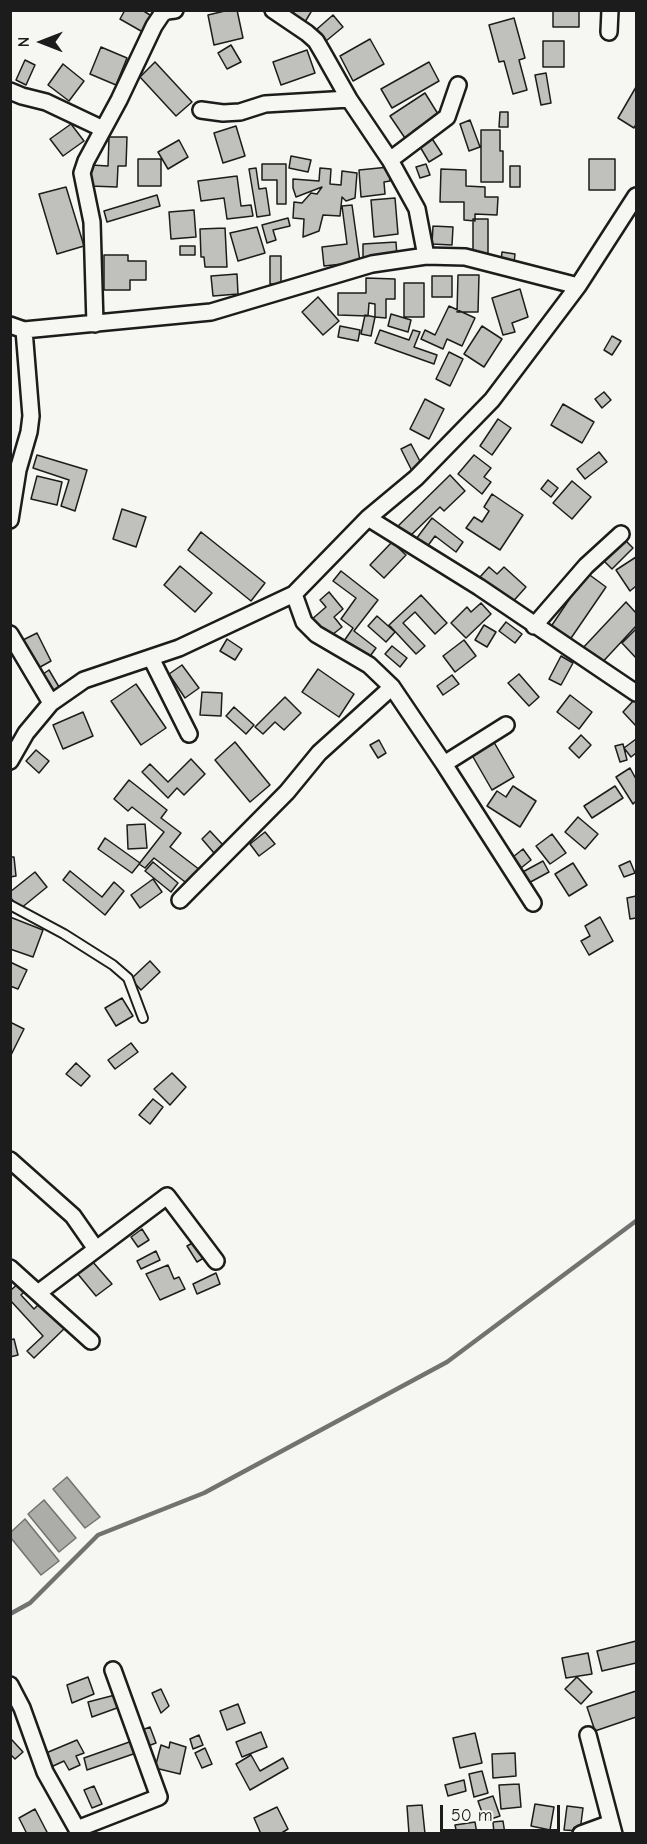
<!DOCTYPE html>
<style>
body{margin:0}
#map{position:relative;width:647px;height:1844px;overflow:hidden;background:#f6f6f2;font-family:"Comic Neue",sans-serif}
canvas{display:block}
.frame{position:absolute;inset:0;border:12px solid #1c1c1c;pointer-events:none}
.north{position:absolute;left:12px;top:12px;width:60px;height:60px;-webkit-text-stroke:4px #f6f6f2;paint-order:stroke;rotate:270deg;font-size:16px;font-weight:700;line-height:24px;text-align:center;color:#1c1c1c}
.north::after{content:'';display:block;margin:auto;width:21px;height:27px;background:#1c1c1c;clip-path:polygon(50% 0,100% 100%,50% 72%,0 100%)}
.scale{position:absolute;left:440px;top:1805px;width:120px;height:27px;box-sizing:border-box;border:3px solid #1c1c1c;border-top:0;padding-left:8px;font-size:18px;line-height:21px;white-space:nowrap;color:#1c1c1c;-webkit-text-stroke:4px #f6f6f2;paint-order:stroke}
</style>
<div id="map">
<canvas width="647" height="1844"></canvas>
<div class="frame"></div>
<div class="north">N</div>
<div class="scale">50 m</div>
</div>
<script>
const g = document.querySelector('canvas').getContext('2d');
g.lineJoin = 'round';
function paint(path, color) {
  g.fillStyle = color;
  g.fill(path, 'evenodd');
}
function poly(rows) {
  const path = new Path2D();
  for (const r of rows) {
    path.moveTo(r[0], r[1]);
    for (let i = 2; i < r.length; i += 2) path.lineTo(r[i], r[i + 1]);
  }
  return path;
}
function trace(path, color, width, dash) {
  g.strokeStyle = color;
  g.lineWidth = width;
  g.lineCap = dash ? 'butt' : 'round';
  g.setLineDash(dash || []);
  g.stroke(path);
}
const water = poly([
 [67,1477,100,1517,85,1528,53,1489,67,1477],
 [44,1500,76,1538,59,1552,28,1514,44,1500],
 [25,1519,59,1561,41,1575,11,1538,11,1532,25,1519]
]);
paint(water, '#acaca9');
trace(water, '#727271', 1.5);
trace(poly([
 [10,1614,30,1603,98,1535,204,1493,447,1362,636,1221]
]), '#727271', 4.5);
const building = poly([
 [125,10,142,10,158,20,148,35,120,19,125,10],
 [229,10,237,10,243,38,214,45,208,15,229,10],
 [295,10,308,10,311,12,302,27,289,20,295,10],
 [553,10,579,10,579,27,553,27,553,10],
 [333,15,343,27,326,41,317,29,333,15],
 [514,18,525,58,519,60,527,90,513,94,504,61,499,62,489,25,514,18],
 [370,39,384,64,353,81,340,56,370,39],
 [543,41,564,41,564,67,543,67,543,41],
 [231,45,241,62,227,69,218,53,231,45],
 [101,47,127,58,116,85,90,74,101,47],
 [307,50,315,73,281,85,273,62,307,50],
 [25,60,35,65,26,85,16,80,25,60],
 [155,62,192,102,176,116,140,77,155,62],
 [429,62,439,81,392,108,381,89,429,62],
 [63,64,84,81,69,101,48,85,63,64],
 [546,73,551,103,541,105,535,75,546,73],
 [636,87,636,124,634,128,618,118,636,87],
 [425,93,438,114,413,131,415,135,407,141,390,116,425,93],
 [500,112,508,112,508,127,499,127,500,112],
 [470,120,480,147,469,151,460,124,470,120],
 [71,124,84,141,63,156,50,139,71,124],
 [236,126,245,156,223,163,214,133,236,126],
 [481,130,500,130,500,151,503,151,503,182,481,182,481,130],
 [109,137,127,137,126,166,118,166,117,187,90,186,91,165,108,166,109,137],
 [431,137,442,154,429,162,419,145,431,137],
 [179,140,188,157,168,169,158,152,179,140],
 [291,156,311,160,308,172,289,168,291,156],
 [138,159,161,159,161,186,138,186,138,159],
 [589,159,615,159,615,190,589,190,589,159],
 [262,164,286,164,286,204,277,204,277,180,262,180,262,164],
 [426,164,430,175,420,178,416,167,426,164],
 [510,166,520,166,520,187,510,187,510,166],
 [389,167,390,181,384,182,385,194,361,197,359,170,389,167],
 [256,168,259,189,266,188,270,215,257,217,249,169,256,168],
 [320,168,331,169,330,184,341,185,342,171,357,173,355,198,346,201,342,197,340,216,323,215,319,231,303,237,304,219,293,218,294,202,302,203,311,193,317,194,322,187,296,197,293,188,293,179,319,181,320,168],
 [441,169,466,170,466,186,485,187,485,197,498,197,497,215,475,214,475,221,464,220,464,202,440,202,441,169],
 [237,176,241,206,251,205,253,216,227,219,224,198,201,201,198,181,237,176],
 [66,187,84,246,57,254,39,194,66,187],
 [157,195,160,206,107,222,104,211,157,195],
 [395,198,398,234,374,237,371,200,395,198],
 [352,205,360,262,324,266,322,247,347,244,342,206,352,205],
 [194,210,196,237,171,239,169,212,194,210],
 [288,218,290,226,273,230,276,240,267,243,262,225,288,218],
 [473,219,488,219,488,255,473,255,473,219],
 [433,226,453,227,452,245,432,244,433,226],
 [257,227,265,253,238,261,230,233,257,227],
 [225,228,227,267,205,267,204,257,201,257,200,229,225,228],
 [396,242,397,257,363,259,363,244,396,242],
 [180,246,195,246,195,255,180,255,180,246],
 [502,252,515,254,514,263,501,262,502,252],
 [104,255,128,255,128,261,146,261,146,280,130,280,130,290,104,290,104,255],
 [270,256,281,256,281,284,270,284,270,256],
 [237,274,238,294,213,296,211,276,237,274],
 [458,275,479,275,478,312,457,312,458,275],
 [432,276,452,276,452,297,432,297,432,276],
 [366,278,395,279,395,299,386,299,386,318,375,317,375,304,369,303,368,316,338,315,338,293,366,293,366,278],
 [404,283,424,283,424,317,404,317,404,283],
 [520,289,528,317,512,323,515,332,503,335,492,298,520,289],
 [318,297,339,321,323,335,302,312,318,297],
 [449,306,475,318,462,346,447,339,443,349,421,339,425,330,435,335,449,306],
 [391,314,411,320,408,332,388,326,391,314],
 [365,315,375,317,371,336,361,334,365,315],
 [340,326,360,330,358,341,338,337,340,326],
 [482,326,502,339,484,367,464,354,482,326],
 [380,330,409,340,413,330,420,332,414,347,437,355,434,364,375,343,380,330],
 [612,336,621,341,612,355,604,350,612,336],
 [449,352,463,359,450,386,436,379,449,352],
 [604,392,611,400,602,408,595,399,604,392],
 [425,399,444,409,429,439,410,429,425,399],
 [563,404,594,422,582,443,551,425,563,404],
 [498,419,511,428,492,455,480,446,498,419],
 [411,444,423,467,413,473,401,449,411,444],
 [599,452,607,462,585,479,577,469,599,452],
 [37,455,87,470,75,511,61,506,69,480,33,468,37,455],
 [474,455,491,468,484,477,491,482,482,494,458,474,474,455],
 [450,475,465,491,444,511,440,507,407,539,396,528,450,475],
 [37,476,62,482,57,505,31,499,37,476],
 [548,480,558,488,551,497,541,489,548,480],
 [572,481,591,497,572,519,553,503,572,481],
 [492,494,523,515,500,550,466,528,474,517,482,522,489,511,484,507,492,494],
 [122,509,146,517,136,547,113,539,122,509],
 [432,518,463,542,456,552,435,536,424,551,413,543,432,518],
 [201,532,265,583,251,601,188,550,201,532],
 [624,539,633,548,612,569,603,560,624,539],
 [392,542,406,555,384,578,370,565,392,542],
 [636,557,636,586,630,591,616,570,636,557],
 [180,566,212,593,195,612,164,585,180,566],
 [489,567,497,574,504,567,526,587,509,606,480,577,489,567],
 [341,571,378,600,354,631,376,648,368,659,344,641,353,628,341,619,356,598,333,581,341,571],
 [587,573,606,587,567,644,548,631,587,573],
 [329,592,343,609,334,617,342,627,327,639,311,620,326,607,320,600,329,592],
 [421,595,447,623,435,634,415,612,403,623,425,646,416,654,389,625,421,595],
 [626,602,636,613,636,626,598,667,581,650,626,602],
 [481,603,491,614,466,638,451,623,467,607,471,612,481,603],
 [377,616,395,632,386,642,368,626,377,616],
 [506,622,522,634,515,643,499,631,506,622],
 [484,625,496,632,487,647,475,640,484,625],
 [636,629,636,658,622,643,636,629],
 [37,633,51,661,33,671,19,642,37,633],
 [227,639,242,649,235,660,220,651,227,639],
 [464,640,476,656,455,672,443,656,464,640],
 [392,646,407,658,400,667,385,654,392,646],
 [561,656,573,663,561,685,549,679,561,656],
 [182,665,199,688,185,698,169,674,182,665],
 [318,669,354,694,339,717,302,692,318,669],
 [49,670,59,687,50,693,40,676,49,670],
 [519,674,539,697,529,706,508,683,519,674],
 [452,675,459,684,443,695,437,686,452,675],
 [136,684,166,728,141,745,111,701,136,684],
 [202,692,222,693,221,716,200,715,202,692],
 [570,695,592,712,579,729,557,712,570,695],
 [285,697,301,713,284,730,275,722,263,734,255,727,285,697],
 [634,700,636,702,636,726,623,712,634,700],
 [234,707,254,725,246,734,226,716,234,707],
 [83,712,93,736,63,749,53,725,83,712],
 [581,735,591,745,579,758,569,748,581,735],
 [491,737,514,777,492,790,469,750,491,737],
 [636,739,636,753,631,757,624,748,636,739],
 [379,740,386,753,378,758,370,745,379,740],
 [235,742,270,785,250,802,215,760,235,742],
 [623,744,627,760,620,762,615,746,623,744],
 [36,750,49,761,39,773,26,761,36,750],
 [191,759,205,774,184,795,177,788,168,798,142,772,150,764,168,782,191,759],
 [630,768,636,779,636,801,633,804,616,777,630,768],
 [129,780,167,810,161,818,181,833,170,847,200,870,189,885,154,858,145,868,139,864,164,832,132,807,128,811,114,799,129,780],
 [513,786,536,801,520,827,487,806,497,791,506,797,513,786],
 [615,786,623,798,592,818,584,806,615,786],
 [578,817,598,834,585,849,565,832,578,817],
 [145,824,147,848,128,849,127,825,145,824],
 [210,831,223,845,214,853,202,839,210,831],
 [265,832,275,844,259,856,250,844,265,832],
 [552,834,566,853,550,864,536,846,552,834],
 [105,838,140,863,132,873,98,849,105,838],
 [523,849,531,860,516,872,508,861,523,849],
 [10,857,14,857,16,876,10,877,10,857],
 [543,861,549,872,525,885,519,874,543,861],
 [630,861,635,873,624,877,619,866,630,861],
 [153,862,178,883,171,892,145,871,153,862],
 [573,863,587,885,569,896,555,874,573,863],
 [70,871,102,897,114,882,124,891,105,915,63,880,70,871],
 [35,872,47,887,20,909,10,897,10,892,35,872],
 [153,879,162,892,140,908,131,895,153,879],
 [636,896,636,918,630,919,627,898,636,896],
 [10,917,43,930,33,957,10,949,10,917],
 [600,917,613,941,589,955,581,941,590,936,585,926,600,917],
 [150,961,160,972,141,990,131,979,150,961],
 [10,962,27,970,18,989,10,986,10,962],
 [122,998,133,1016,116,1026,105,1008,122,998],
 [10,1022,24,1029,10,1057,10,1022],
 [131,1043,138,1052,115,1069,108,1060,131,1043],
 [76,1063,90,1076,81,1086,66,1074,76,1063],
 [172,1073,186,1087,170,1105,154,1089,172,1073],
 [153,1099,163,1107,150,1124,139,1115,153,1099],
 [142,1229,149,1240,138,1247,131,1237,142,1229],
 [198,1240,207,1256,197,1262,187,1246,198,1240],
 [156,1251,160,1260,141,1269,137,1261,156,1251],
 [92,1261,112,1284,96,1296,77,1273,92,1261],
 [168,1265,174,1279,179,1277,185,1289,160,1300,146,1274,168,1265],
 [216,1273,220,1284,197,1294,193,1284,216,1273],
 [22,1280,28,1288,21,1295,34,1309,42,1301,66,1327,34,1358,27,1351,43,1336,10,1300,10,1291,22,1280],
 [14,1339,18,1355,10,1357,10,1340,14,1339],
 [636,1641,636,1663,602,1671,597,1651,636,1641],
 [588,1653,592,1674,566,1678,562,1658,588,1653],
 [88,1677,94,1694,72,1703,67,1685,88,1677],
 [577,1677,592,1692,581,1704,565,1689,577,1677],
 [161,1689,169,1706,161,1713,152,1693,161,1689],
 [636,1691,636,1717,595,1731,587,1707,636,1691],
 [115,1695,117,1708,92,1717,88,1702,115,1695],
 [238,1704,245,1723,227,1730,220,1711,238,1704],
 [150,1727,156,1743,148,1746,142,1730,150,1727],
 [261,1732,267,1747,242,1757,236,1742,261,1732],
 [475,1733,482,1763,460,1768,453,1738,475,1733],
 [199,1735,203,1745,193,1749,190,1739,199,1735],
 [12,1740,23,1752,15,1759,10,1754,10,1742,12,1740],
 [77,1740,84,1753,76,1756,80,1765,69,1770,64,1761,51,1767,46,1753,77,1740],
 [135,1740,139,1752,87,1770,84,1758,135,1740],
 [170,1742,186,1747,180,1774,155,1768,161,1745,169,1748,170,1742],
 [205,1748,212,1764,202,1768,195,1753,205,1748],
 [515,1753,516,1776,493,1778,492,1754,515,1753],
 [251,1755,260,1771,283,1758,288,1768,250,1790,236,1764,251,1755],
 [482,1771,488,1793,474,1797,469,1774,482,1771],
 [464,1780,466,1791,448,1796,445,1785,464,1780],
 [519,1784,521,1807,501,1809,499,1785,519,1784],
 [94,1786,102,1804,92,1808,84,1790,94,1786],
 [493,1796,500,1816,485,1821,478,1801,493,1796],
 [535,1804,554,1807,550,1830,531,1826,535,1804],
 [422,1805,425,1834,409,1834,407,1806,422,1805],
 [567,1806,583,1808,580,1831,564,1830,567,1806],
 [277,1807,288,1829,280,1834,261,1834,254,1818,277,1807],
 [35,1809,48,1834,27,1834,19,1818,35,1809],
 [503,1821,505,1834,494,1834,493,1822,503,1821],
 [475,1822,477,1834,457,1834,455,1825,475,1822]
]);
paint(building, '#c0c0bd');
trace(building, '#1c1c1c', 1.5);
const service = poly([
 [10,905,64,934,113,965,128,978,143,1018]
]);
const minor = poly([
 [273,10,307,33,316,41,323,53,349,99,390,160,417,209,426,256],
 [609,32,610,10],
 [10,91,22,96,46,102,103,129],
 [201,110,223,113,240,112,265,104,349,99],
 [390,160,447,117,458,85],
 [95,324,92,222,82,173,86,161,119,100,154,26,162,14,167,11,175,10],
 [10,325,24,330,211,312,372,264,426,256,465,257,578,286],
 [368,518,479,587,636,693],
 [10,520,18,470,29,432,31,416,24,330],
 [294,594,304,622,316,634,369,665,392,687,444,764,533,903],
 [534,626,586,566,621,534],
 [10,634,51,703],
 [151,658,189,734],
 [10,761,26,733,51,703,84,680,179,648,294,594,368,518,416,478,492,400,578,286,636,196],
 [444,764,506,725],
 [180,900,287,792,319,753,392,687],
 [10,1160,73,1216,96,1249],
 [10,1268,91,1341],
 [38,1293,167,1196,216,1261],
 [10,1685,22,1708,45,1772,77,1829,78,1834],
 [588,1735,614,1834],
 [77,1829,159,1797,113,1670],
 [581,1834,611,1823]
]);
trace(service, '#1c1c1c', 12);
trace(minor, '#1c1c1c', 20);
trace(service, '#f6f6f2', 8);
trace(minor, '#f6f6f2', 15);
</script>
